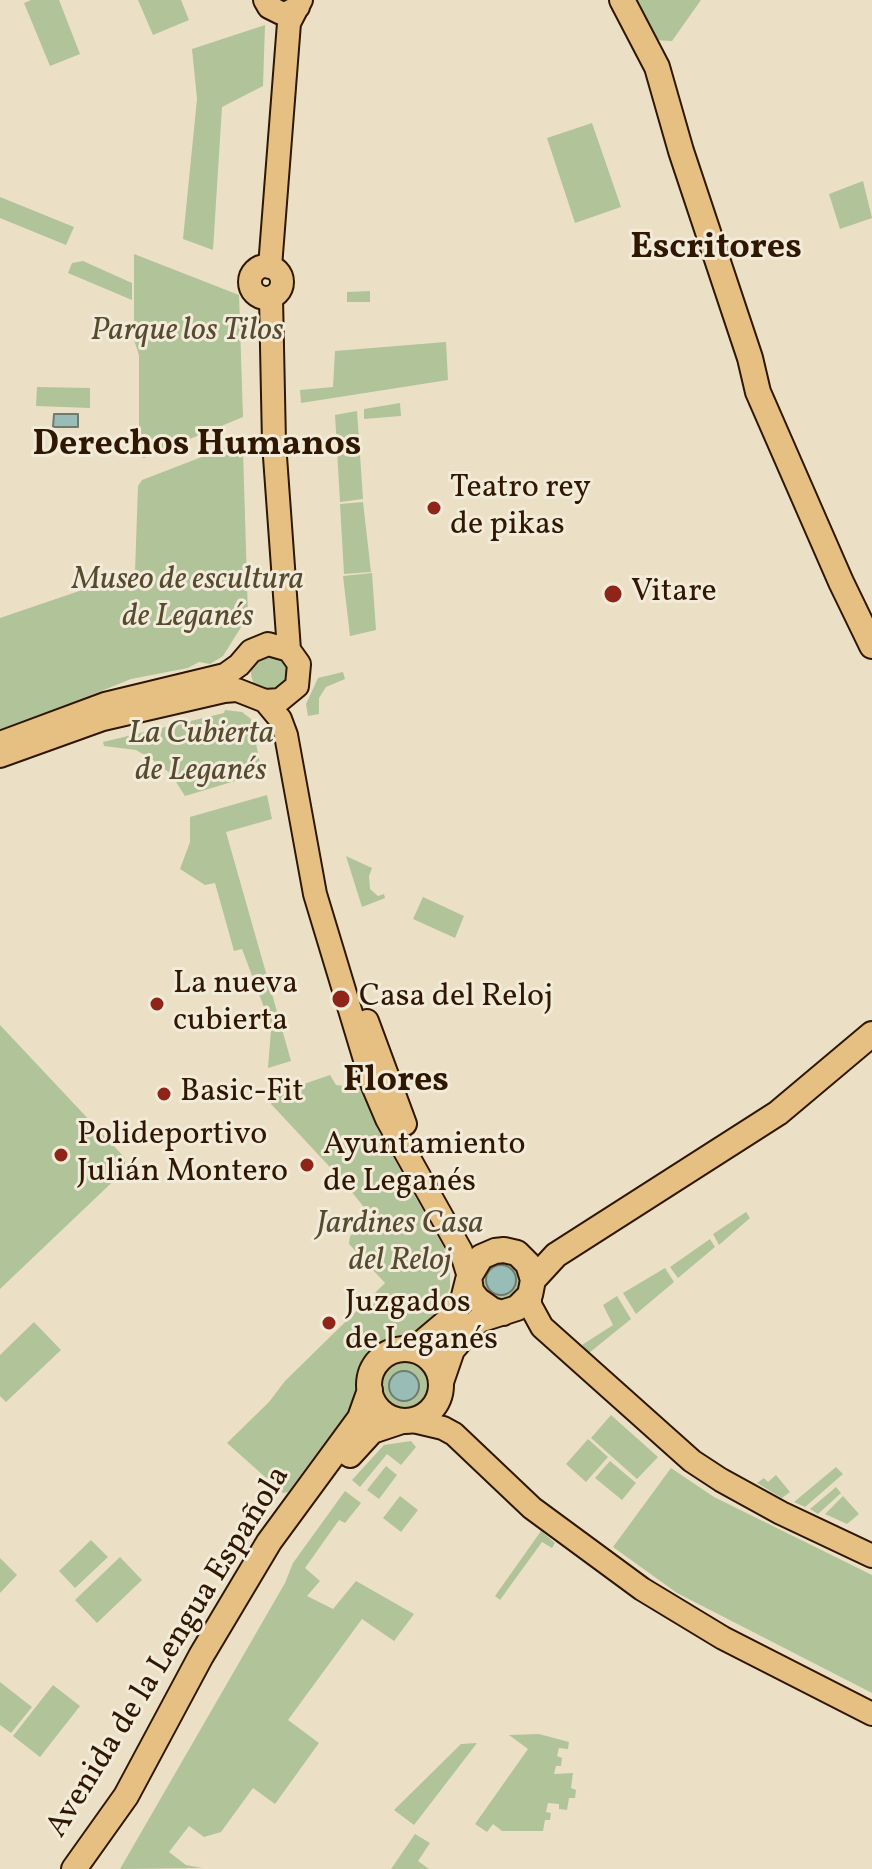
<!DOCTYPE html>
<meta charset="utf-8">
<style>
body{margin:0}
canvas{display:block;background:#ebe0c5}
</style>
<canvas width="872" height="1869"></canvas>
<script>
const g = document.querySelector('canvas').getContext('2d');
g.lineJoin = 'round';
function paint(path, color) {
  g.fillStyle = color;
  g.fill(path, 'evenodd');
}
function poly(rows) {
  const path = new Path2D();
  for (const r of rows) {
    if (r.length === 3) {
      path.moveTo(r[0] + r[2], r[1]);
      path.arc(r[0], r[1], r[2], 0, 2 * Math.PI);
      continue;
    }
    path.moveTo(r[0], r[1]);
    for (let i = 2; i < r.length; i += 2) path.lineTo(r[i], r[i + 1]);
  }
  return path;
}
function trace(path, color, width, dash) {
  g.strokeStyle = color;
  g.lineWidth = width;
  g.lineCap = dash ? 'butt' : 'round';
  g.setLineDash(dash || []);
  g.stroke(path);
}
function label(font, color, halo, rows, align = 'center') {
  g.font = font + ' Vollkorn,serif';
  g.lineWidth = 6;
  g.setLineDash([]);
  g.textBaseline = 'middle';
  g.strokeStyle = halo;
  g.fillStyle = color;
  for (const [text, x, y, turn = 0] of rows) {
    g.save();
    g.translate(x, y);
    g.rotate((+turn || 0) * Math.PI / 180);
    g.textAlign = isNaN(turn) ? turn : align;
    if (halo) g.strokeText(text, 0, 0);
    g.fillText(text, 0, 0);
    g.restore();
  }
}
paint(poly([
 [31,0,59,0,80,54,50,66,24,3],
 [138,0,181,0,189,20,153,35],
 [636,0,701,0,672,41,653,40],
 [265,25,263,86,222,107,213,250,183,239,197,99,192,49],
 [592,123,621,207,575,223,547,138],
 [863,181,872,218,840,229,829,194],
 [0,197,74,227,66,245,0,218],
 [134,254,239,295,243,417,144,458,139,456,139,355,134,340],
 [83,261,132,283,132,300,68,273,72,263],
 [370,291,370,302,347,302,347,292],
 [446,342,448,380,301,403,300,390,333,387,335,351],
 [37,387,90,388,90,408,36,406],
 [400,403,401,416,364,419,364,409],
 [357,411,363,499,340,502,335,415],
 [233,445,243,450,248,616,223,656,210,664,199,662,188,668,131,679,0,732,0,618,135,572,138,486,142,480],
 [363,502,371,572,344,574,340,504],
 [372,573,376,630,350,636,343,576],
 [270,673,19],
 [343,672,345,679,326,687,319,698,319,714,308,716,306,704,318,678],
 [225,710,242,712,251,719,262,773,185,796,171,774,153,760,136,750,104,746,103,742,224,713],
 [267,795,272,819,226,832,291,1061,268,1068,271,1030,268,1018,242,949,234,951,215,883,205,885,180,869,190,842,190,817],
 [346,856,372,868,369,876,370,889,378,896,384,894,385,898,362,907],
 [423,897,464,916,455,938,413,919],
 [0,1025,125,1158,125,1170,0,1289],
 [330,1075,336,1085,344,1086,357,1079,358,1082,377,1128,444,1248,450,1273,450,1288,440,1308,418,1331,394,1336,379,1343,358,1383,353,1404,288,1492,283,1493,227,1443,269,1402,285,1381,385,1283,349,1244,350,1236,372,1217,342,1180,271,1104,272,1099,269,1096],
 [746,1212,750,1218,719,1245,713,1234],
 [710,1239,715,1247,678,1278,670,1267],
 [501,1280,19],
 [665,1268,674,1282,636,1314,623,1293],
 [617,1296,631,1319,589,1353,582,1345,613,1325,603,1305],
 [34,1322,61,1350,6,1402,0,1396,0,1355],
 [405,1386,24],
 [611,1415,658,1457,637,1479,591,1438],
 [588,1439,608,1457,586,1482,566,1464],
 [411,1441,416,1447,401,1465,387,1454,360,1487,352,1480,384,1445],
 [610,1461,636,1483,622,1500,595,1478],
 [386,1466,397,1475,379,1499,367,1490],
 [836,1467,843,1474,805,1507,794,1502],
 [671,1468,714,1497,872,1575,872,1693,677,1593,613,1547],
 [776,1475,790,1492,782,1498,757,1483,764,1478,768,1482],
 [836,1487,841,1493,818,1514,810,1509],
 [345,1491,361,1503,345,1523,339,1520,305,1568,320,1581,307,1596,333,1609,356,1581,414,1614,394,1641,362,1619,288,1720,319,1743,275,1804,253,1788,221,1832,204,1837,189,1826,169,1852,186,1865,202,1868,120,1869,285,1583,293,1563],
 [400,1496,418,1510,401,1532,383,1518],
 [843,1496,859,1514,847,1524,825,1514],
 [541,1531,555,1543,552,1548,542,1542,500,1600,495,1596],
 [91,1540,108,1557,75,1588,59,1571],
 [120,1557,142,1580,97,1623,75,1600],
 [0,1558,17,1575,0,1593],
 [0,1682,32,1707,11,1733,0,1725],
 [53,1685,80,1706,40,1757,13,1736],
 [539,1734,569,1742,568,1749,559,1748,557,1756,562,1758,561,1766,556,1766,554,1774,573,1773,571,1788,576,1790,575,1798,569,1798,567,1810,559,1809,559,1804,548,1803,546,1812,551,1813,550,1820,545,1820,543,1831,502,1831,493,1824,487,1832,475,1824,528,1749,509,1735],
 [477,1743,414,1825,394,1810,461,1744],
 [415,1834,430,1843,418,1861,429,1869,391,1869]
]), '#b1c399');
const water = poly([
 [54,414,78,414,78,427,53,427,54,414],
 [501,1280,15],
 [404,1386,15]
]);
paint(water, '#98bdb7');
trace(water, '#6e7b6e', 2);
const primary = poly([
 [265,0,269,7,281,13,287,13,298,7],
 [266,282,16],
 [270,267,289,23,301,0],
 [271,298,274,443,289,650],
 [265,701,280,719,286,735,315,894,373,1086,387,1119,461,1251,469,1277],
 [0,743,105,704,225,675,239,665,251,651,268,644,289,650,299,664,297,686,280,700,265,701,237,690,224,691,103,719,0,756],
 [367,1021,405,1124],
 [530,1295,530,1305,542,1327,692,1461,721,1480,781,1513,872,1556],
 [409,1420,443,1428,454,1434,532,1508,642,1589,723,1638,872,1714]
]);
const trunk = poly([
 [622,0,657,67,681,151,750,358,758,392,841,582,872,646],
 [533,1280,556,1255,778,1113,872,1034],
 [403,1349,422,1343,448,1321,463,1300,468,1280],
 [405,1385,36],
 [441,1382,452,1350,470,1329,479,1320,517,1308,530,1295,533,1280,528,1264,517,1253,504,1250,495,1251,481,1257,469,1277,471,1291,478,1300,492,1310,503,1313],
 [350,1455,372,1431,402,1421],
 [74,1869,126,1796,201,1656,269,1542,360,1418,370,1390]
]);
trace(primary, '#2f1701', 26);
trace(trunk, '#2f1701', 28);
trace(primary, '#e6c082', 22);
trace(trunk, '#e6c082', 24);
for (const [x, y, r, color] of [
 [434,508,8,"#8f2418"],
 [613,594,10,"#8f2418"],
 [341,999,10,"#8f2418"],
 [157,1004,8,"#8f2418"],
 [164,1094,8,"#8f2418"],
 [61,1155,8,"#8f2418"],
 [307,1165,8,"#8f2418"],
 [329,1323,8,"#8f2418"]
]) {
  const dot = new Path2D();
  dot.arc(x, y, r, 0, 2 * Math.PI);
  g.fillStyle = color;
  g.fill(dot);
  trace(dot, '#f2ebd9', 3);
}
label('italic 32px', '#564b2f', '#f2ebd9', [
 ["Parque los Tilos",187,333],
 ["Museo de escultura",188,582],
 ["de Leganés",188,619],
 ["La Cubierta",201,736],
 ["de Leganés",201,773],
 ["Jardines Casa",400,1226],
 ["del Reloj",400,1263]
]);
label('32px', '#2f1701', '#f2ebd9', [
 ["Teatro rey",450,490],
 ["de pikas",450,527],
 ["Vitare",631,594],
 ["La nueva",173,986],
 ["cubierta",173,1023],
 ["Casa del Reloj",359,999],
 ["Basic-Fit",180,1094],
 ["Polideportivo",77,1137],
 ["Julián Montero",77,1174],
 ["Ayuntamiento",323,1147],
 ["de Leganés",323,1184],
 ["Juzgados",345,1305],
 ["de Leganés",345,1342]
], 'left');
label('32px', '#2f1701', '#f2ebd9', [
 ["Avenida de la Lengua Española",170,1653,-58]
]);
label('bold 36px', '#2f1701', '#f2ebd9', [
 ["Escritores",716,250],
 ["Derechos Humanos",197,447],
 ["Flores",396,1083]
]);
</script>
